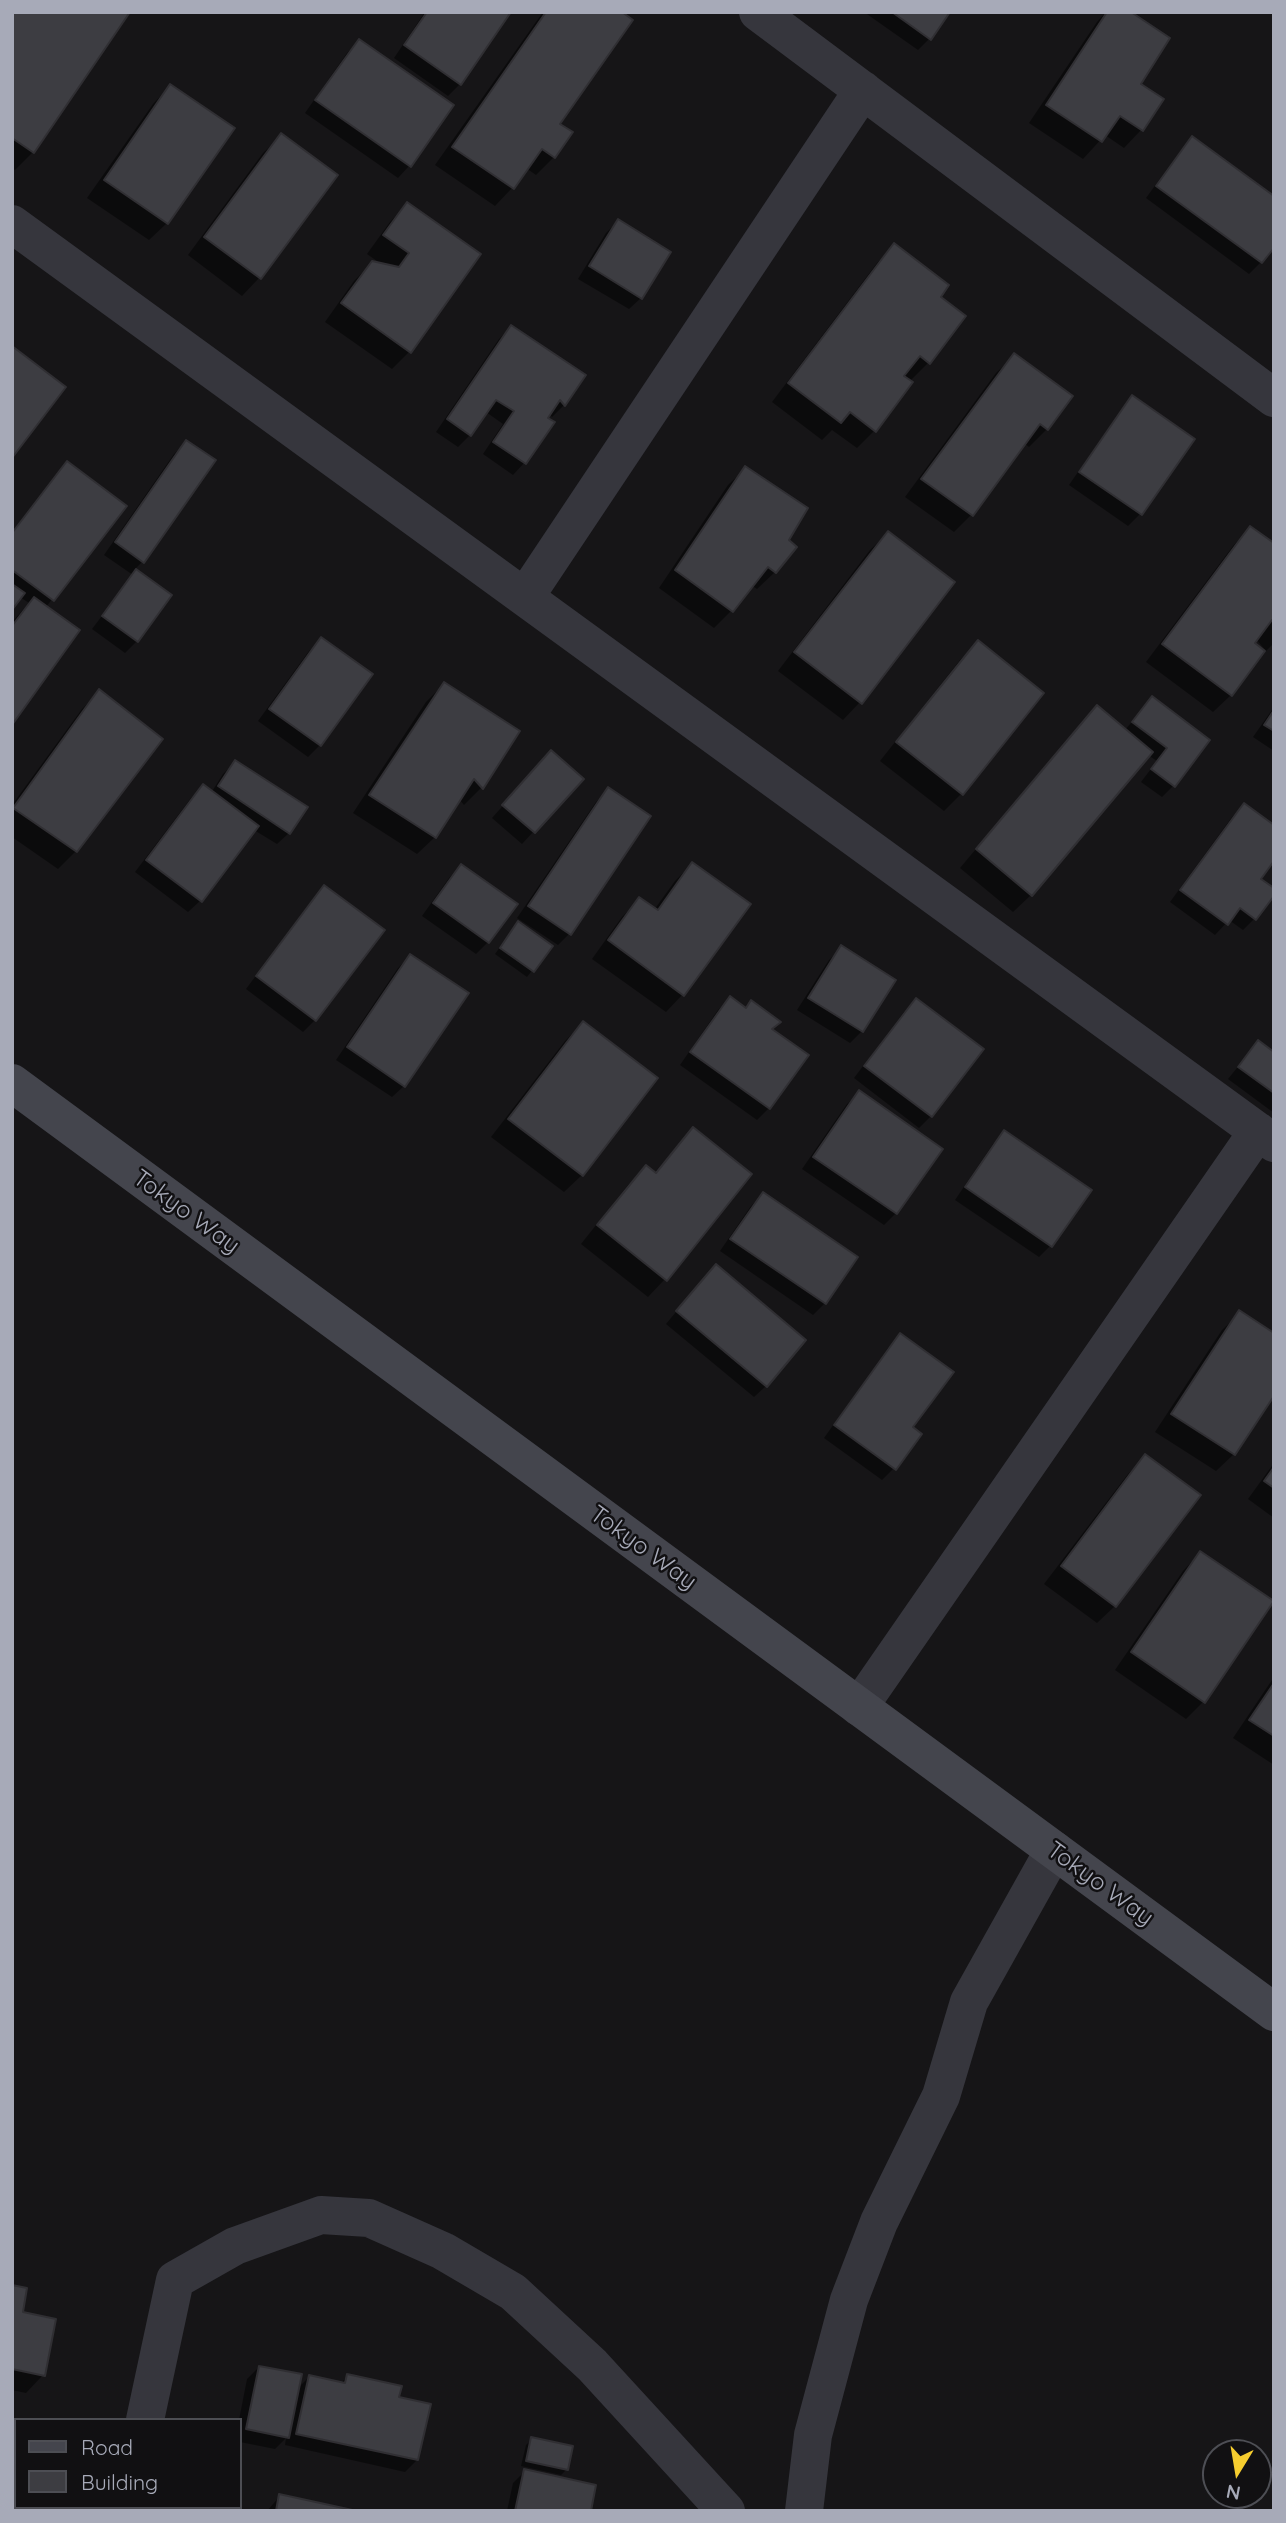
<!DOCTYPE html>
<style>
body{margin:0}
#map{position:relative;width:1286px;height:2523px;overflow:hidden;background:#161517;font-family:Quicksand,sans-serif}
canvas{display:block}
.frame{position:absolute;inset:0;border:14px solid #a7aab8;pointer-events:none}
.legend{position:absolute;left:14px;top:2418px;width:228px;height:91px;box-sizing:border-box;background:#111012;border:2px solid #4d4e54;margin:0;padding:9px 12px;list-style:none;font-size:21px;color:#a7aab8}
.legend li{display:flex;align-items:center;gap:14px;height:35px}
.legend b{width:35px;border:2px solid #4d4e54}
.north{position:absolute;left:1202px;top:2439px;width:70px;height:70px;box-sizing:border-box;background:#111012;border:2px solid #4d4e54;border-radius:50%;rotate:191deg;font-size:19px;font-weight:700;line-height:28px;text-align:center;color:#a7aab8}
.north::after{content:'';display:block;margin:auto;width:24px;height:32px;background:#f6cd2f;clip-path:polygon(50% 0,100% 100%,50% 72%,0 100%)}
</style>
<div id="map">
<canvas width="1286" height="2523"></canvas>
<div class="frame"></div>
<ul class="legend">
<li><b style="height:9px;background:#44454d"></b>Road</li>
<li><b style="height:19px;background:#3d3d42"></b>Building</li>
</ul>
<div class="north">N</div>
</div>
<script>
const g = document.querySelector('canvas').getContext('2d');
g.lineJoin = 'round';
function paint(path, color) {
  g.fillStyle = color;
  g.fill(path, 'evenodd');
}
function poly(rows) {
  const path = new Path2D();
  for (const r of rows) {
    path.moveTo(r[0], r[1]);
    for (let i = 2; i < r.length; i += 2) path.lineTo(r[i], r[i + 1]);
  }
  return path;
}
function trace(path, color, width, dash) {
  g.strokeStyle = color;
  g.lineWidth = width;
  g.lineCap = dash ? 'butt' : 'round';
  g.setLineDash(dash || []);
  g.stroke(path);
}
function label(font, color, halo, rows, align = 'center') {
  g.font = font + ' Quicksand,sans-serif';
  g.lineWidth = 5;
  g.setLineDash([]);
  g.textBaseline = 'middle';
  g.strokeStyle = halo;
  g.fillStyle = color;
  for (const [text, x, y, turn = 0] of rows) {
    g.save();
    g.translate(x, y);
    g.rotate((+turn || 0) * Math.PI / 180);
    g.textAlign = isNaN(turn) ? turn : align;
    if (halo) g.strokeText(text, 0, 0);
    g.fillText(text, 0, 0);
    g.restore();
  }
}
paint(poly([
 [12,12,33,152,15,170,12,168],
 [425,12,509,12,460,84,448,96,394,58],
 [543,12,619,12,558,124,570,133,554,157,536,175,526,168,512,188,495,206,435,165],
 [864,12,948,12,929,39,918,50],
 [1106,12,1127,12,1138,84,1161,99,1141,130,1124,148,1105,135,1083,159,1029,123,1097,22],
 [359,41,409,166,398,178,305,113,347,53],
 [170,86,167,223,149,240,87,198,153,104],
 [281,136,335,175,259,278,242,296,188,255,263,153],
 [1193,139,1261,262,1249,274,1146,198,1181,150],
 [407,204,478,255,410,351,392,369,325,322,354,281,372,263,384,266,367,254,390,222],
 [618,221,641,298,629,309,578,279,606,233],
 [894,246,938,297,964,316,928,363,909,382,875,430,857,448,832,430,822,440,772,402,877,263],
 [511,327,583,376,564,405,552,417,549,413,524,463,513,475,483,454,503,424,486,412,470,435,458,447,436,432,499,339],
 [1014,356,1047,429,1029,447,1024,443,971,515,954,532,905,497,996,373],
 [1133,398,1192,439,1140,514,1128,526,1069,485,1121,410],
 [186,442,143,561,134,570,170,595,137,641,125,653,92,629,133,575,104,555,174,454],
 [67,463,125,506,46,607,12,722,12,622,29,603,20,597,12,607,12,532,56,475],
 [746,468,775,572,757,589,751,585,732,610,714,628,659,588,728,485],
 [1250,528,1274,545,1274,643,1266,651,1256,639,1231,695,1213,712,1146,662,1233,546],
 [888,533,860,702,843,720,778,671,870,550],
 [321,640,320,745,308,757,258,721,309,651],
 [978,642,961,794,944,811,880,761,960,660],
 [444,684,518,731,481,788,464,805,459,799,435,837,417,854,353,813,426,702],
 [99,692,161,739,76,851,58,869,12,837,12,805,82,709],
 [1152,698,1208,740,1174,785,1162,797,1141,782,1157,761,1148,755,1031,895,1013,912,960,868,1080,725,1097,708,1125,730],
 [1274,707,1274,751,1253,737],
 [235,762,289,833,277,844,254,830,200,901,188,912,135,872,191,798,203,786,211,793,223,774],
 [540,764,582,779,522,844,492,818],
 [608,790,569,934,558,945,517,918,596,802],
 [1244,805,1258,879,1255,918,1243,930,1229,920,1215,935,1170,902,1232,817],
 [692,864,683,994,666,1012,592,959,622,917,640,899,654,910,675,881],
 [461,866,488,942,476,954,422,916,449,878],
 [325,888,382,931,315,1020,303,1032,246,989,313,899],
 [513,929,551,946,527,977,495,954],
 [841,948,862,1031,850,1043,797,1010,829,960],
 [410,956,404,1086,392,1097,336,1060,398,968],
 [730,998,771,1030,769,1108,757,1120,680,1065,718,1010],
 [916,1000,931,1116,919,1128,854,1078,904,1012],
 [583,1023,582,1175,564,1192,491,1137,565,1041],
 [1258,1042,1274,1054,1274,1113,1228,1079],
 [859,1093,896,1213,884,1225,802,1169,847,1104],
 [693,1129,665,1279,648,1297,581,1244,628,1185,646,1167,654,1173],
 [1005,1132,1051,1245,1039,1257,955,1200,993,1144],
 [763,1194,825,1303,813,1315,720,1251,751,1206],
 [704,1278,766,1386,754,1397,666,1324],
 [1240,1313,1234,1454,1216,1471,1155,1432,1222,1330],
 [900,1336,911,1428,894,1468,882,1480,824,1438,888,1348],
 [1145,1457,1115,1606,1097,1623,1044,1584,1128,1474],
 [1274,1463,1274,1518,1248,1499],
 [1200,1553,1204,1701,1186,1719,1115,1670,1183,1571],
 [1274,1677,1274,1765,1233,1738],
 [12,2286,43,2375,26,2393,12,2390],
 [259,2367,297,2389,309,2377,340,2384,348,2376,397,2399,417,2460,405,2472,285,2445,286,2438,275,2449,240,2442,239,2420,247,2379],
 [532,2439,567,2469,561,2475,521,2466,526,2445],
 [525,2471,589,2511,507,2511,513,2483],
 [280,2496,348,2511,267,2511]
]), '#0007');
const building = poly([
 [12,12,130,12,34,153,12,138,12,12],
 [427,12,511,12,461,85,404,45,427,12],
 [546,12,622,12,633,20,560,124,573,132,555,158,542,149,514,189,452,147,546,12],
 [892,12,950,12,931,40,892,12],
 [1107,12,1131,12,1170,38,1141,84,1164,99,1143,131,1120,116,1102,142,1046,105,1107,12],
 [359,39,454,105,411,167,315,100,359,39],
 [170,84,235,128,168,224,104,180,170,84],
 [281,133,338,175,261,279,204,237,281,133],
 [1192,136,1274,196,1274,248,1262,263,1156,186,1192,136],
 [407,202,481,254,411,353,341,303,372,261,399,267,409,253,383,235,407,202],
 [618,219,671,252,642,299,589,266,618,219],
 [894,243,949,285,941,297,966,316,930,364,920,356,904,376,913,382,876,432,850,412,841,423,788,383,894,243],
 [511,325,586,375,565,406,560,400,548,418,555,422,526,464,493,442,514,411,496,400,471,436,447,419,511,325],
 [12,346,66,387,12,458,12,346],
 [1014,353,1073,396,1048,430,1040,424,973,516,921,479,1014,353],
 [1132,395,1195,439,1142,515,1079,472,1132,395],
 [186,440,216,460,144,563,115,542,186,440],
 [67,461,127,506,54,601,12,570,12,533,67,461],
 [745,466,808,508,789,540,797,547,776,573,768,567,733,612,675,570,745,466],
 [1250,526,1274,543,1274,622,1272,620,1255,643,1265,651,1232,696,1162,644,1250,526],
 [888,531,955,582,862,704,794,652,888,531],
 [136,569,172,595,138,642,102,616,136,569],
 [12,584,25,593,12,610,12,584],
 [34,597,80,630,12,725,12,626,34,597],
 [321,637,373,674,321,746,269,709,321,637],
 [978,640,1044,693,963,795,896,742,978,640],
 [444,682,520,731,483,789,474,779,436,838,369,795,444,682],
 [99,689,163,739,77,852,13,808,99,689],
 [1152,696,1210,740,1175,787,1151,769,1167,748,1132,722,1152,696],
 [1097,705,1153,752,1032,896,976,849,1097,705],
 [1274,710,1274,731,1264,725,1274,710],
 [551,750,584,779,535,833,502,805,551,750],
 [235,760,308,807,290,834,218,786,235,760],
 [203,784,259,826,202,902,146,860,203,784],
 [608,787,651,816,571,935,528,906,608,787],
 [1244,803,1274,825,1274,861,1261,879,1274,888,1274,896,1256,920,1240,908,1228,925,1180,890,1244,803],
 [692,862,751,904,684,996,608,940,639,897,658,910,692,862],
 [461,864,518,904,489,943,433,903,461,864],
 [324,885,385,930,316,1021,256,976,324,885],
 [518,921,553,946,534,972,500,948,518,921],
 [841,945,896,980,863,1032,808,998,841,945],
 [410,954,469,993,405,1087,347,1047,410,954],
 [730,996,746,1008,751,1000,781,1022,772,1029,809,1055,770,1109,690,1052,730,996],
 [916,998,984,1049,932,1117,864,1066,916,998],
 [583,1021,658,1078,583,1176,508,1119,583,1021],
 [1258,1040,1274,1052,1274,1093,1238,1067,1258,1040],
 [859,1090,943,1149,897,1214,813,1157,859,1090],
 [693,1127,752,1174,667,1281,597,1225,646,1165,656,1173,693,1127],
 [1004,1130,1092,1190,1052,1247,965,1187,1004,1130],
 [763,1192,858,1257,826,1304,730,1239,763,1192],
 [716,1264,806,1340,767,1387,676,1311,716,1264],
 [1239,1310,1274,1333,1274,1396,1235,1455,1171,1414,1239,1310],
 [900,1333,954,1372,913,1427,922,1434,896,1470,834,1425,900,1333],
 [1145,1454,1201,1495,1116,1607,1061,1566,1145,1454],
 [1274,1467,1274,1488,1264,1481,1274,1467],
 [1200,1551,1274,1601,1205,1703,1131,1652,1200,1551],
 [1274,1683,1274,1736,1249,1720,1274,1683],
 [12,2285,27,2288,23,2312,56,2319,45,2376,12,2369,12,2285],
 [259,2366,302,2374,289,2438,246,2429,259,2366],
 [347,2374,402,2386,399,2397,431,2404,418,2460,296,2434,309,2375,345,2383,347,2374],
 [531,2437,573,2446,568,2470,526,2461,531,2437],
 [524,2469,596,2485,591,2511,515,2511,524,2469],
 [279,2494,357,2511,276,2511,279,2494]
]);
paint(building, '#3d3d42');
trace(building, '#302f33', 2);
trace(poly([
 [758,12,1274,398],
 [12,224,1274,1143],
 [525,597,863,90],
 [859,1707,1258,1131],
 [145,2420,175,2280,235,2246,321,2215,369,2218,443,2251,513,2292,592,2365,726,2511],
 [125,2511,126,2507],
 [804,2511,813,2435,849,2300,879,2222,941,2096,969,2002,1054,1850]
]), '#36363d', 38);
trace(poly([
 [12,1083,1274,2012]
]), '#44454d', 38);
label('24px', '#a7aab8', '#111012', [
 ["Tokyo Way",186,1212,36],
 ["Tokyo Way",643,1548,36],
 ["Tokyo Way",1100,1884,36]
]);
</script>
